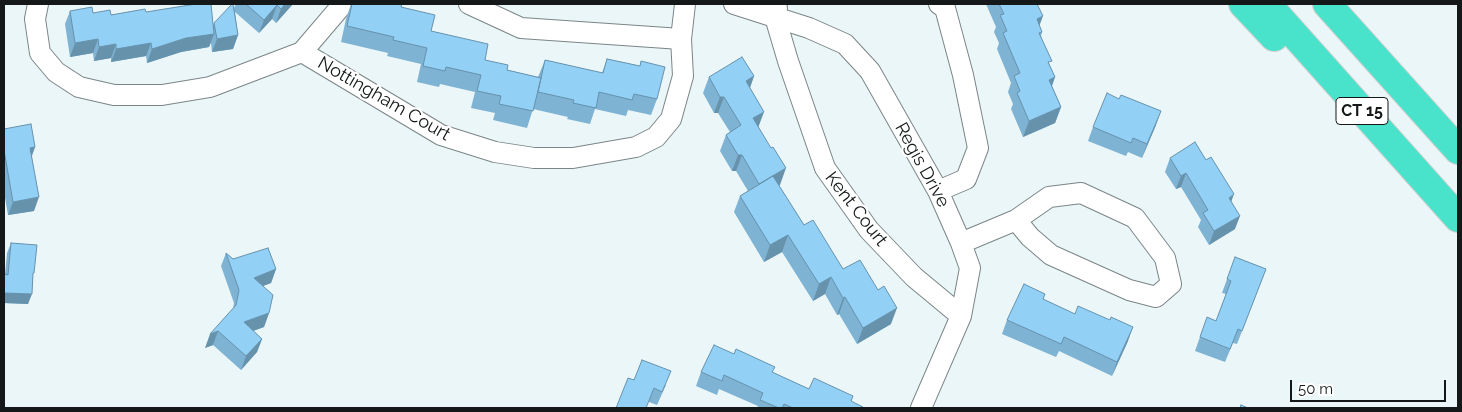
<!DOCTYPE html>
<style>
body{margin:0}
#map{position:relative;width:1462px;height:412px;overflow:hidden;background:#ebf6f8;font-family:Raleway,sans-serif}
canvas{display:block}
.frame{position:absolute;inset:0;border:5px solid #141819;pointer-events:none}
.scale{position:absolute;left:1290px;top:380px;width:156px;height:22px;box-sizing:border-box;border:2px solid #141819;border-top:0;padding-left:6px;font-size:15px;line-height:18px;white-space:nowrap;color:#141819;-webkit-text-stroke:4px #fff;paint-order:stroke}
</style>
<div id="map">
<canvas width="1462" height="412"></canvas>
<div class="frame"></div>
<div class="scale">50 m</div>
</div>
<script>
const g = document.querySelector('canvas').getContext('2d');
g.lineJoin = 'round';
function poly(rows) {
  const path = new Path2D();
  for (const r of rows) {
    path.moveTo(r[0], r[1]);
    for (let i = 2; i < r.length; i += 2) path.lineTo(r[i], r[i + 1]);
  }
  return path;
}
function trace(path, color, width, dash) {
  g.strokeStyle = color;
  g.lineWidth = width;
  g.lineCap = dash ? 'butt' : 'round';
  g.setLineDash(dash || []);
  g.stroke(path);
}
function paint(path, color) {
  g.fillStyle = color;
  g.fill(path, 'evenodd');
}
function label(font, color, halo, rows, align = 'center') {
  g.font = font + ' Raleway,sans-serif';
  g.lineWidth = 4.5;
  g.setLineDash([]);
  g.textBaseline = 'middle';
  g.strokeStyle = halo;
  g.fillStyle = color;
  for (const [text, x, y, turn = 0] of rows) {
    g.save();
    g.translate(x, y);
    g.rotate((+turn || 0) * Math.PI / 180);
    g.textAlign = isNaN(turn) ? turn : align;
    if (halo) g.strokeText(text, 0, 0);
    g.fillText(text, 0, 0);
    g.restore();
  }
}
const minor = poly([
 [38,4,35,19,40,53,56,72,79,87,114,95,162,95,210,87,302,52,343,4],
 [469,4,521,28,681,39],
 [734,4,809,28,845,44,870,71,938,191,961,243,970,268,961,316,921,408],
 [777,8,775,17,788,61,825,168,869,230,914,277,961,316],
 [302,52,441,135,495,152,534,158,573,158,636,147,656,137,671,119,683,76,681,39,685,4],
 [938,191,966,179,978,148,963,75,945,8,939,4],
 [961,243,1016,220,1049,197,1081,193,1135,218,1165,258,1171,284,1156,297,1129,290,1051,255,1030,237,1016,220]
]);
const motorway = poly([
 [1243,4,1274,37],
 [1267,4,1458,218],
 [1327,4,1458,150]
]);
trace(minor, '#7b8587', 22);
trace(motorway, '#d0d1d1', 30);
trace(minor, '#fff', 20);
trace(motorway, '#48e3ca', 28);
paint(poly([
 [236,4,293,4,276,23,272,19,259,33,235,12,238,35,233,49,212,52,211,43,209,47,181,52,147,63,146,56,111,62,111,58,94,61,93,53,70,57,65,24,70,11,111,15,146,12,213,26,214,23,234,8],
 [351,4,401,7,431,31,485,60,507,70,538,77,545,60,602,73,607,59,640,66,641,61,657,99,651,115,628,110,626,116,595,109,590,124,567,119,568,117,533,109,527,128,493,120,495,113,471,108,475,92,440,84,439,87,417,82,421,64,387,56,388,53,341,42,346,19],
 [986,4,1037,4,1039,25,1042,32,1041,36,1050,66,1055,77,1052,86,1061,107,1055,123,1023,137,1011,109,1013,104,1008,92,1011,83,997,49,999,43,994,32,996,27],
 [754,76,750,88,758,127,780,185,779,186,804,225,891,324,857,344,839,314,837,315,825,294,813,301,782,252,764,262,734,212,740,196,748,191,736,171,732,171,720,151,726,135,730,132,718,113,714,113,703,93,709,77],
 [1156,125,1142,158,1128,152,1126,156,1088,141,1093,127],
 [4,129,35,147,32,156,34,211,8,215,4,192],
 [1170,158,1232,202,1235,229,1209,245,1198,227,1201,220,1181,187,1176,189,1165,172],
 [11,243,33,278,28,304,4,303,4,274,5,274,7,253],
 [226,253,233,259,276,269,271,283,263,286,269,313,264,327,253,331,262,339,257,352,241,370,213,345,205,348,233,309,234,303,221,266],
 [1235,257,1266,269,1237,344,1233,343,1225,362,1195,351,1207,317,1216,321,1226,294,1222,293],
 [1045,294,1043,299,1128,341,1112,376,1059,351,1056,357,1002,334,1007,320],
 [701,372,773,373,809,389,853,396,851,402,863,408,757,408,758,406,719,389,717,395,696,386],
 [634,380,666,385,657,405,649,402]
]), '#7eb3d4');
paint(poly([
 [285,4,293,4,276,23,281,9],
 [277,5,272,19,259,33,264,20],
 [1043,16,1037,32,1037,19],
 [214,34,209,47,181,52,147,63,152,49,186,38],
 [238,35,233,49,212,52,217,39],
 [98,39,93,53,70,57,75,43],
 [151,43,146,56,111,62,116,49],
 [116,44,111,58,94,61,99,47],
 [754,76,748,93,746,81],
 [1055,77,1049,94,1049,80],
 [720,97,724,97,718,113,714,113],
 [1061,107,1055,123,1023,137,1029,121],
 [1161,111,1156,125,1142,158,1147,144],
 [764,112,758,128,753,118],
 [35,147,30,160,30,148],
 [738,155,742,155,736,171,732,171],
 [786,168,780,185,753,201,759,184],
 [1186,173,1181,187,1176,189,1181,176],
 [1234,194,1229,208,1229,198],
 [39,197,34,211,8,215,13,202],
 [1240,216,1235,229,1209,245,1214,231],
 [788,235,782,252,764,262,770,245],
 [276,269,271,283,249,291,254,278],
 [831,277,825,294,813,301,819,284],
 [4,293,32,294,28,304,4,303],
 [845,297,839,314,837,315,843,298],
 [897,308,891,324,857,344,863,328],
 [269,313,264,327,239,336,244,322],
 [1133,327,1128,341,1112,376,1117,362],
 [218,331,213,345,205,348,210,334],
 [262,339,257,352,241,370,246,356]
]), '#6692ac');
const building = poly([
 [196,4,211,4,214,34,186,38,152,49,151,43,116,49,116,44,99,47,98,39,75,43,70,11,92,7,93,13,110,10,111,15,145,9,146,12,196,4],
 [232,4,233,4,238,35,217,39,214,23,232,4],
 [246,4,285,4,281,9,277,5,264,20,246,4],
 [352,4,402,4,401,7,435,15,431,31,488,44,485,60,508,65,507,70,541,78,533,111,499,104,501,96,477,91,481,75,446,67,445,71,423,66,427,48,393,40,394,37,347,26,352,4],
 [999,4,1037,4,1043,16,1037,19,1042,32,1039,33,1052,61,1048,62,1055,77,1049,80,1061,107,1029,121,1017,93,1020,91,1014,76,1020,73,1003,33,1007,31,1000,15,1004,14,999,4],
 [742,57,754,76,746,81,764,112,753,118,771,148,773,147,786,168,759,184,742,155,738,155,726,135,741,125,724,97,720,97,709,77,742,57],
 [607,59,640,66,641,61,665,67,657,99,634,94,632,100,599,92,596,108,573,103,574,100,538,92,545,60,603,73,607,59],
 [1107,93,1119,99,1121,95,1161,111,1147,144,1133,138,1131,143,1093,127,1107,93],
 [31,124,35,147,30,148,39,197,13,202,4,150,4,129,31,124],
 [1195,142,1206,160,1211,157,1234,194,1229,198,1240,216,1214,231,1203,213,1208,210,1186,173,1181,176,1170,158,1195,142],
 [773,176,804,225,813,220,843,269,860,260,878,290,884,286,897,308,863,328,845,297,843,298,831,277,819,284,788,235,770,245,740,196,773,176],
 [11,243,37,245,34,273,33,273,32,294,4,293,4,274,8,275,11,243],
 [268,248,276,269,254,278,273,295,269,313,244,322,262,339,246,356,218,331,210,334,236,305,239,290,226,253,233,259,268,248],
 [1235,257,1266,269,1242,331,1238,329,1230,349,1200,337,1207,317,1216,321,1231,281,1227,279,1235,257],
 [1024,284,1045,294,1043,299,1075,314,1078,306,1110,320,1111,317,1133,327,1117,362,1064,337,1061,344,1007,320,1024,284],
 [714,345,734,354,736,349,775,367,772,372,809,389,814,378,853,396,851,401,863,407,863,408,793,408,784,404,782,408,779,408,760,400,763,393,724,375,722,381,701,372,714,345],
 [642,360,671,371,662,392,654,388,646,408,616,408,628,378,634,380,642,360],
 [1241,405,1248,408,1240,408,1241,405]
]);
paint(building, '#92d0f6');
trace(building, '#6692ac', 1);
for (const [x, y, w] of [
 [1362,111,52]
]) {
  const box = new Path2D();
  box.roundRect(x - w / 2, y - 13.5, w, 27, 4);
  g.fillStyle = '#fff';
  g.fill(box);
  trace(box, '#141819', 1);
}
label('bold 16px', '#141819', null, [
 ["CT 15",1362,111]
]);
label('18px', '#141819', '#fff', [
 ["Nottingham Court",384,99,30],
 ["Regis Drive",922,165,61],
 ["Kent Court",856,209,52]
]);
</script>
